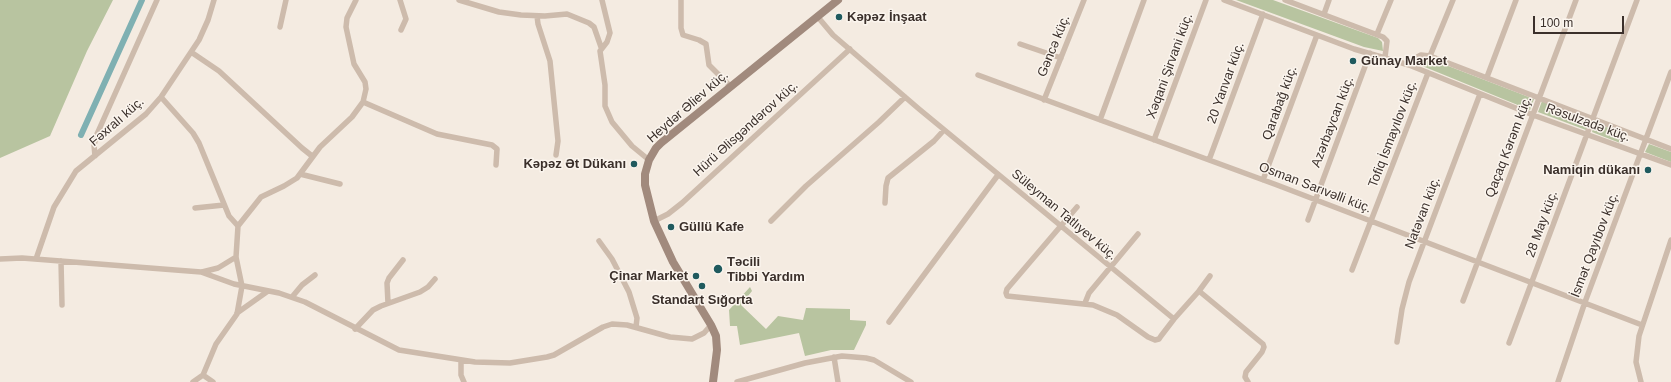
<!DOCTYPE html>
<meta charset="utf-8">
<style>
body{margin:0}
#map{position:relative;width:1671px;height:382px;overflow:hidden;background:#f4ebe1;font-family:Helvetica,sans-serif}
canvas{display:block}
.scale{position:absolute;left:1533px;top:16px;width:91px;height:18px;box-sizing:border-box;border:2px solid #3b302b;border-top:0;padding-left:5px;font-size:12px;line-height:14px;white-space:nowrap;color:#3b302b;-webkit-text-stroke:3px #fbf5ee;paint-order:stroke}
</style>
<div id="map">
<canvas width="1671" height="382"></canvas>
<div class="scale">100 m</div>
</div>
<script>
const g = document.querySelector('canvas').getContext('2d');
g.lineJoin = 'round';
function paint(path, color) {
  g.fillStyle = color;
  g.fill(path, 'evenodd');
}
function poly(rows) {
  const path = new Path2D();
  for (const r of rows) {
    path.moveTo(r[0], r[1]);
    for (let i = 2; i < r.length; i += 2) path.lineTo(r[i], r[i + 1]);
  }
  return path;
}
function trace(path, color, width, dash) {
  g.strokeStyle = color;
  g.lineWidth = width;
  g.lineCap = dash ? 'butt' : 'round';
  g.setLineDash(dash || []);
  g.stroke(path);
}
function label(font, color, halo, rows, align = 'center') {
  g.font = font + ' Helvetica,sans-serif';
  g.lineWidth = 3;
  g.setLineDash([]);
  g.textBaseline = 'middle';
  g.strokeStyle = halo;
  g.fillStyle = color;
  for (const [text, x, y, turn = 0] of rows) {
    g.save();
    g.translate(x, y);
    g.rotate((+turn || 0) * Math.PI / 180);
    g.textAlign = isNaN(turn) ? turn : align;
    if (halo) g.strokeText(text, 0, 0);
    g.fillText(text, 0, 0);
    g.restore();
  }
}
paint(poly([
 [0,0,113,0,87,51,50,136,0,158],
 [1236,0,1273,0,1378,38,1382,42,1383,51,1364,47],
 [1424,59,1430,59,1534,99,1530,110,1415,63],
 [1542,101,1590,120,1586,130,1538,112],
 [1595,123,1623,133,1620,143,1592,132],
 [1649,144,1671,152,1671,162,1645,152],
 [750,287,752,291,741,305,766,329,778,316,803,320,806,308,850,309,850,320,866,321,866,325,854,350,831,350,805,356,799,333,740,345,737,326,730,326,729,310]
]), '#b8c4a0');
trace(poly([
 [81,135,142,0]
]), '#7fb0b2', 6);
trace(poly([
 [400,0,406,19,401,30],
 [459,0,499,12,521,15,545,16,567,14,589,23,594,27,601,47],
 [602,0,610,33,607,42,600,51,605,85,605,106,612,122,632,146,649,160],
 [681,0,681,28,683,35,699,40,706,44,709,65,730,86],
 [1224,0,1354,49,1409,65,1533,115,1671,165],
 [1285,0,1383,37,1387,41,1385,57],
 [1324,14,1329,0],
 [537,16,538,24,550,61,558,141,556,155],
 [817,16,833,35,919,109,1174,319,1199,291,1263,344,1264,347,1262,352,1246,372,1245,377,1248,382],
 [280,27,286,0],
 [1377,34,1391,0],
 [1020,44,1061,58],
 [191,52,219,71,302,148,312,156],
 [1430,56,1453,0],
 [1409,65,1412,60,1421,55,1430,56,1671,149],
 [978,75,1277,185,1642,325],
 [1487,77,1516,0],
 [161,97,193,133,199,143,229,216,238,226],
 [1044,100,1084,0],
 [363,102,437,134,492,145,497,149,496,165],
 [1100,120,1144,0],
 [1154,140,1206,0],
 [95,156,94,145,97,134,157,0],
 [1209,160,1263,14],
 [300,174,340,184],
 [1263,180,1317,35],
 [885,203,886,186,888,178,934,141,944,130],
 [1077,207,1007,289,1006,293,1007,296,1093,305,1117,315,1148,337,1155,340,1159,339,1161,336,1174,319],
 [195,208,224,205],
 [1308,220,1370,53],
 [654,221,668,214,682,203,850,49],
 [771,221,806,186,879,122,905,97],
 [599,241,612,259,629,292,637,318,636,327],
 [0,259,22,258,201,272,234,284,279,293,305,302,399,350,475,362,510,363,547,357,554,355,603,327,612,324,627,325,670,337,692,339,704,333,711,325],
 [36,259,54,207,76,171,146,114,161,97,199,40,208,20,214,0],
 [61,261,62,305],
 [1352,270,1428,73],
 [202,272,218,268,236,257],
 [1199,291,1210,276],
 [292,297,302,285,315,275],
 [1463,301,1576,0],
 [388,303,387,283,389,278,403,260],
 [1085,303,1089,293,1138,234],
 [237,313,268,291],
 [889,322,998,175],
 [355,329,373,310,381,306,420,292,428,287,435,279],
 [1397,342,1402,309,1409,282,1480,94],
 [1509,343,1637,0],
 [834,357,838,382],
 [461,360,461,375,464,382],
 [203,375,213,382],
 [193,382,203,375,216,344,237,314,242,286,236,257,238,226,261,197,284,186,297,178,320,147,352,117,363,102,366,89,365,82,354,64,346,27,347,18,356,0],
 [737,382,805,363,842,356,866,358,874,360,911,382],
 [1558,382,1585,302,1671,72],
 [1641,382,1636,362,1639,336,1671,240]
]), '#cdbbac', 5.5);
trace(poly([
 [713,382,717,350,716,336,711,325,673,262,654,221,645,185,645,174,649,160,656,148,661,143,838,0]
]), '#a18a7d', 8);
for (const [x, y, r, color] of [
 [839,17,4,"#1f5a5e"],
 [1353,61,4,"#1f5a5e"],
 [634,164,4,"#1f5a5e"],
 [1648,170,4,"#1f5a5e"],
 [671,227,4,"#1f5a5e"],
 [718,269,5,"#1f5a5e"],
 [696,276,4,"#1f5a5e"],
 [702,286,4,"#1f5a5e"]
]) {
  const dot = new Path2D();
  dot.arc(x, y, r, 0, 2 * Math.PI);
  g.fillStyle = color;
  g.fill(dot);
  trace(dot, '#fbf5ee', 1.5);
}
label('bold 13px', '#3b302b', '#fbf5ee', [
 ["Kəpəz İnşaat",847,17],
 ["Günay Market",1361,61],
 ["Kəpəz Ət Dükanı",626,164,"right"],
 ["Namiqin dükanı",1640,170,"right"],
 ["Güllü Kafe",679,227],
 ["Təcili",727,262],
 ["Tibbi Yardım",727,277],
 ["Çinar Market",688,276,"right"],
 ["Standart Sığorta",702,300,"center"]
], 'left');
label('13px', '#3b302b', '#fbf5ee', [
 ["Gəncə küç.",1054,46,-68],
 ["Xəqani Şirvani küç.",1170,66,-70],
 ["20 Yanvar küç.",1226,83,-70],
 ["Qarabağ küç.",1280,103,-70],
 ["Heydər Əliev küç.",688,107,-41],
 ["Fəxralı küç.",117,122,-41],
 ["Azərbaycan küç.",1333,122,-69],
 ["Rəsulzadə küç.",1588,123,20],
 ["Hürü Əlisgəndərov küç.",746,129,-42],
 ["Tofiq İsmayılov küç.",1393,134,-69],
 ["Qaçaq Kərəm küç.",1509,147,-69],
 ["Osman Sarıvəlli küç.",1315,188,21],
 ["Natəvan küç.",1423,213,-69],
 ["Süleyman Tatlıyev küç.",1064,215,40],
 ["28 May küç.",1542,224,-70],
 ["İsmət Qayıbov küç.",1595,245,-69]
]);
</script>
